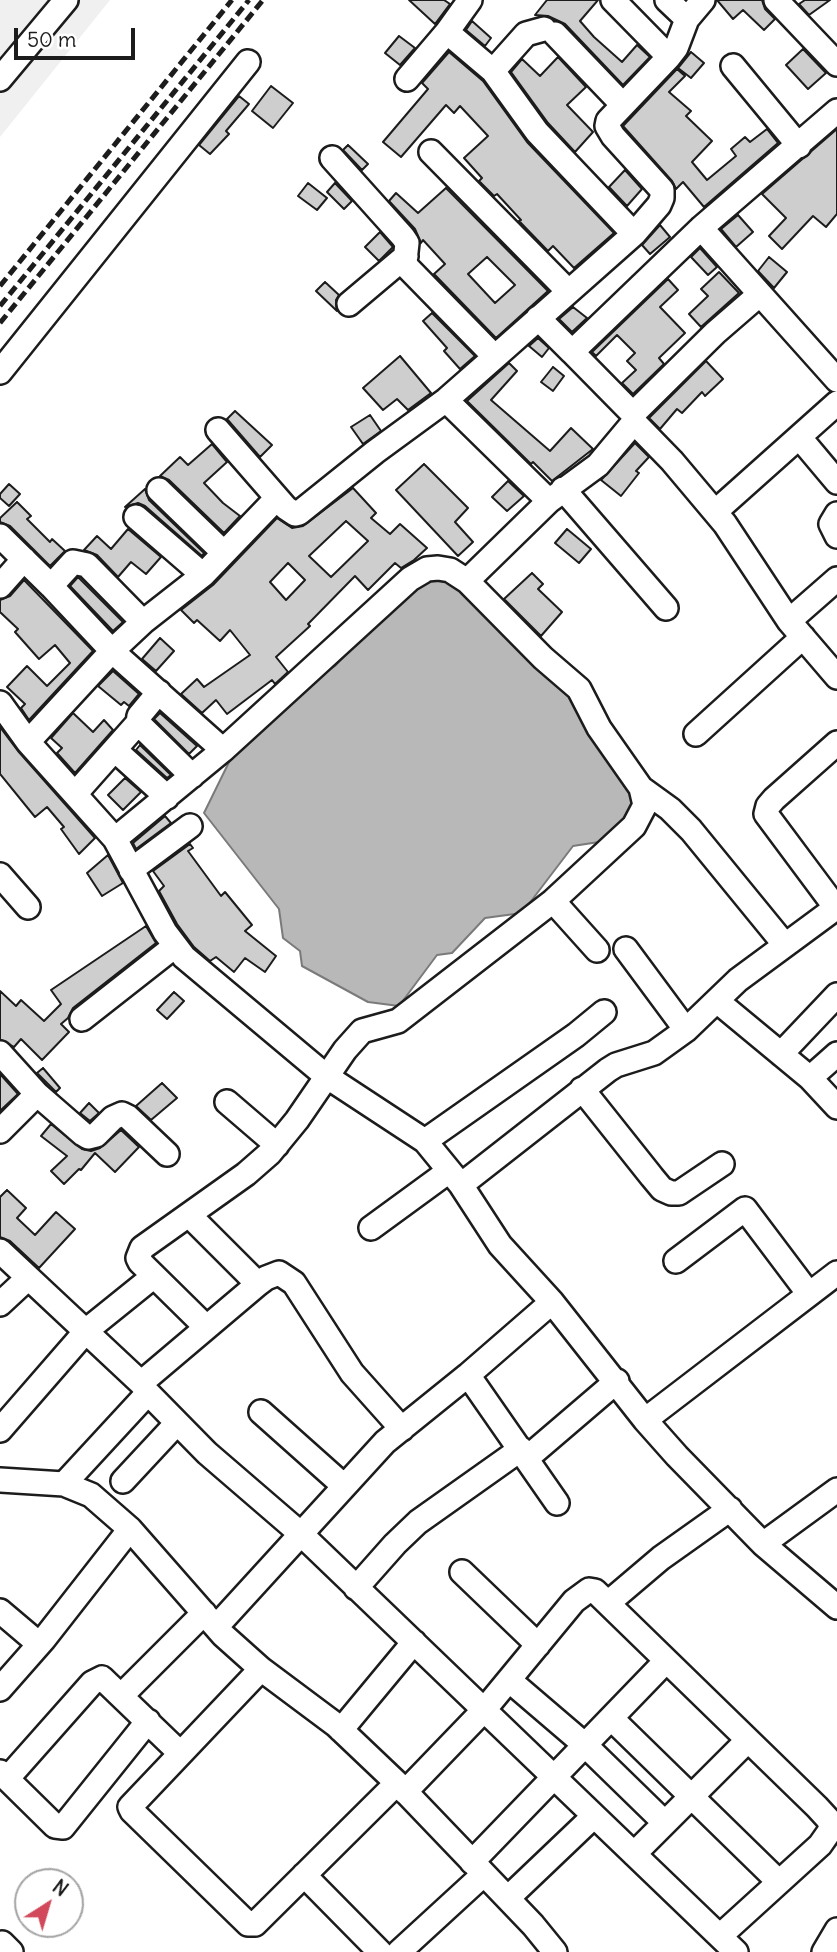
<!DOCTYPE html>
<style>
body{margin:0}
#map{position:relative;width:837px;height:1952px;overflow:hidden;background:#fff;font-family:Delius,sans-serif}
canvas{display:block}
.north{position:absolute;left:14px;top:1868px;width:70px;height:70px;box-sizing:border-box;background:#fff;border:2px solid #a4a4a4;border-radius:50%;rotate:37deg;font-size:19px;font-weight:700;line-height:28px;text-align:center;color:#1c1c1c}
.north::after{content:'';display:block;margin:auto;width:24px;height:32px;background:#d1495b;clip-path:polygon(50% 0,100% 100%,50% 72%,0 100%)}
.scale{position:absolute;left:14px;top:28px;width:121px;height:32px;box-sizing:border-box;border:4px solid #1c1c1c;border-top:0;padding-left:9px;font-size:21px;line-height:24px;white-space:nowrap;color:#1c1c1c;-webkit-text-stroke:5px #fff;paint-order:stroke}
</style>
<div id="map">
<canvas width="837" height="1952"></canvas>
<div class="north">N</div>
<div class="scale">50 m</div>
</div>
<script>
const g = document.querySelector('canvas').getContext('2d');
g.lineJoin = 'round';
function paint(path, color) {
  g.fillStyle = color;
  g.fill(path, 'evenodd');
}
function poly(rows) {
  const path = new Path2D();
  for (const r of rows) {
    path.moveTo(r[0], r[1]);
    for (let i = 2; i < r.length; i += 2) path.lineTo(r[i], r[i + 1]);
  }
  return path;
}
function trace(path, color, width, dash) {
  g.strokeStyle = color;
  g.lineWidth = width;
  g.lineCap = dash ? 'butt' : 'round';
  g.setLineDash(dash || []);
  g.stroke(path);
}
paint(poly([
 [0,0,110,0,0,137]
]), '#f0f0f0');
const water = poly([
 [413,580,459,581,574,694,615,763,625,785,642,798,618,839,573,846,522,913,485,918,452,953,437,955,399,1006,368,1002,302,966,300,951,283,938,279,909,204,813,233,754,254,738,286,695,335,666,413,580]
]);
paint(water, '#b8b8b8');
trace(water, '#7a7a7a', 2);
const building = poly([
 [409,0,444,0,450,4,435,24,409,0],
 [547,0,598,0,580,21,594,37,622,62,637,45,650,57,623,85,565,24,548,16,535,15,547,0],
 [717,0,762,0,765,9,775,19,764,30,743,10,733,19,717,0],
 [805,0,830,0,809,15,799,4,805,0],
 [472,21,491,38,485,46,466,30,472,21],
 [399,36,415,48,400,65,385,53,399,36],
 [803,49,826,73,808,89,786,65,803,49],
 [449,52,483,81,527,142,614,233,574,268,553,246,548,251,519,221,521,220,497,194,494,196,479,181,482,178,464,158,488,136,460,106,454,113,446,105,401,157,383,142,428,89,422,83,449,52],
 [691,52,704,63,691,78,678,68,691,52],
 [558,57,586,87,567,105,593,132,575,152,548,123,511,72,522,59,540,76,558,57],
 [677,69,685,76,669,92,691,111,686,116,712,141,692,162,707,180,736,156,731,149,745,137,750,142,767,129,778,143,704,207,683,182,676,189,672,181,623,126,677,69],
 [271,86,293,103,273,128,252,111,271,86],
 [239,96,249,104,226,131,229,134,210,154,199,145,239,96],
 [837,129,837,214,826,227,813,216,782,249,769,236,786,218,762,194,837,129],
 [348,145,368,164,362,170,343,150,348,145],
 [625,170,642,189,627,206,609,187,625,170],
 [308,183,327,198,317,210,298,196,308,183],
 [335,183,352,201,344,209,327,192,335,183],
 [446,188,548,291,496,338,434,274,445,264,423,240,421,243,415,229,389,201,396,193,418,213,446,188],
 [487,257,515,285,495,303,468,274,487,257],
 [738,215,753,232,736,247,721,229,738,215],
 [660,225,670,237,650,254,642,245,660,225],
 [380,232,393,247,379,261,365,247,380,232],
 [700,248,717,267,708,275,691,257,700,248],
 [769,257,787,272,774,288,758,271,769,257],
 [719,272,739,293,701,327,689,314,708,296,701,289,719,272],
 [668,279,678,290,660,307,685,333,659,358,664,364,633,394,622,383,636,370,627,361,635,353,617,335,596,356,592,352,668,279],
 [325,282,339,295,336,300,337,311,316,291,325,282],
 [573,307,587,318,572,332,559,319,573,307],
 [432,313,475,356,460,369,444,351,447,348,423,321,432,313],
 [538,338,549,348,542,357,529,346,538,338],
 [400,356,431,393,408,410,397,399,383,410,363,388,400,356],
 [706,361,723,379,705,396,702,392,682,413,677,409,660,429,649,418,706,361],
 [509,363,517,371,491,400,550,451,571,428,593,449,552,481,533,462,531,464,467,401,509,363],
 [553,367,564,376,553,391,541,382,553,367],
 [235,411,272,445,260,457,227,419,235,411],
 [370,415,381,431,363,444,351,427,370,415],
 [635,443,649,457,636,471,639,473,621,496,601,480,635,443],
 [212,444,227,462,204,483,223,503,240,516,224,533,169,480,160,476,180,457,188,465,212,444],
 [424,464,468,508,455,522,473,542,458,556,396,490,424,464],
 [508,481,524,496,507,511,492,497,508,481],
 [9,484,20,494,9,506,0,498,0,494,9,484],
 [353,488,376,513,371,518,390,534,400,524,427,548,414,560,401,568,395,563,368,590,355,576,308,624,310,626,276,657,288,672,275,684,272,680,227,714,216,700,202,713,181,694,197,679,204,687,250,655,230,630,220,641,197,620,194,623,181,610,213,585,277,518,292,528,303,526,353,488],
 [346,521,368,541,331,577,309,556,346,521],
 [288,563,305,580,286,600,270,582,288,563],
 [145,489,149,500,204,553,202,556,145,506,138,503,125,507,145,489],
 [17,502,31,516,27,519,50,542,52,539,65,551,50,566,10,526,0,522,0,518,17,502],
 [128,529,161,557,146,574,131,562,118,577,97,555,84,550,97,536,111,549,128,529],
 [567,529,591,549,579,563,555,543,567,529],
 [532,573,543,584,538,589,562,612,541,636,504,599,532,573],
 [78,577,123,622,113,631,70,586,78,577],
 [24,580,93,651,29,720,21,708,25,704,7,687,27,666,47,686,70,663,55,645,39,659,15,632,18,629,0,612,0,600,10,596,24,580],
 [160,638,174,651,156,671,142,659,160,638],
 [113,671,139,694,129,706,124,702,121,705,98,686,113,671],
 [73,713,93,732,104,720,113,730,75,773,57,753,62,748,51,738,73,713],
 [160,713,197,746,189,754,154,719,160,713],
 [0,727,18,751,95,838,79,854,61,829,64,827,47,807,35,817,0,774,0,727],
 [140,745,171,775,167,778,136,750,140,745],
 [125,778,141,792,123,810,108,795,125,778],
 [165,816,171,823,136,849,133,843,165,816],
 [190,844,193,848,188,851,221,896,225,892,252,925,245,931,276,956,265,972,245,958,234,972,216,957,210,961,194,947,177,924,159,891,164,886,153,871,190,844],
 [108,855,123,883,102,896,87,873,108,855],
 [146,926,156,943,73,1008,68,1018,61,1024,69,1032,42,1060,21,1039,14,1047,0,1039,0,991,16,1006,21,1000,44,1021,61,1004,51,990,146,926],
 [174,992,184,1001,167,1019,157,1010,174,992],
 [43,1068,60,1088,56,1092,37,1073,43,1068],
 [0,1074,18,1094,0,1111,0,1074],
 [162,1083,177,1098,151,1120,136,1106,162,1083],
 [89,1103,99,1113,90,1121,80,1113,89,1103],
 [51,1124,82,1149,91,1151,100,1148,121,1130,139,1147,115,1172,95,1153,81,1170,79,1169,64,1184,51,1171,67,1156,41,1136,51,1124],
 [7,1190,26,1208,17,1218,35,1235,56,1212,75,1229,39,1268,10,1241,0,1237,0,1197,7,1190]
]);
paint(building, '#cecece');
trace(building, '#1c1c1c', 2);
const minor = poly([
 [613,0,669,57],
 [667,0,687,19],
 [776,0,837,64],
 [447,32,493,71,537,132,634,234],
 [555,34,623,105],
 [733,66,799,146],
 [493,71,526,34,544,29],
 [0,79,66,0],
 [407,79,447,32,470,0],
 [837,111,701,228,572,352,633,414,634,422,598,465,549,501,467,581,450,570,438,568,427,569,410,579,223,750,115,839,165,932,184,957,326,1076,425,1141,461,1185,500,1245,552,1302,645,1420,677,1456,763,1544,837,1607],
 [431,152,568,291],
 [332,158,403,237,407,243,405,261,407,267,495,357],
 [701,228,837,380],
 [349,304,406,256],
 [538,318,572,352],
 [0,372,248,62],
 [446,400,549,501],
 [633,414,715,333,760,294],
 [634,422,672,461,725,524,789,621,837,677],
 [218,430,286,508,295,514,299,513,375,452,446,400,495,357,634,234,659,205,662,198,662,190,613,136,607,126,608,121,669,57,676,48,687,19,703,0],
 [800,438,837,482],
 [563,489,666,608],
 [159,490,224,553],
 [715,512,837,403],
 [837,514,831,524,837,536],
 [136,517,203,575],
 [0,536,51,586,112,651,223,750],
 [0,586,24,559],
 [51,586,73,562,87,565,143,622],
 [789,621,837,579],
 [0,703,28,742,115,839],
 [138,723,192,776],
 [696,734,803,637],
 [28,742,112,651,143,622,203,575,277,498],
 [115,750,167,797],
 [641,788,670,809,691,830,785,945],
 [75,794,138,723,139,716,159,692],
 [131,870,190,826],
 [0,875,28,907],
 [553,901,597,950],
 [836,908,766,814,768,806,774,799,837,743],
 [626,949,686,1030],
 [717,1001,810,1078,837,1107],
 [82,1019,175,946],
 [0,1053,37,1094,83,1134,88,1137,96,1135,113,1118,122,1114,128,1117,167,1154],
 [781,1054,837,995],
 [810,1078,837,1054],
 [582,1089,652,1177,662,1189,671,1193,679,1193,722,1164],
 [227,1102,277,1145],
 [0,1131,37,1094],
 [425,1141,576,1035,604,1012],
 [461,1185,608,1070,616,1065,654,1053,686,1030,738,980,837,907],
 [189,1215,258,1284],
 [371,1228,449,1171],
 [0,1251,141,1383,148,1393,207,1453,301,1534,736,1952],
 [676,1261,745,1209,809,1294],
 [0,1304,28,1278],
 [206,1327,140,1262,138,1258,142,1248,246,1174,270,1153,297,1120,345,1050,362,1031,398,1021,553,901,634,826,645,805,641,788,599,728,579,689,543,658,467,581],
 [468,1375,557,1503],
 [141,1383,258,1284,266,1278,279,1273,294,1283,352,1373,402,1429],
 [261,1412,344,1486],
 [645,1420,837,1273],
 [0,1430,87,1330,154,1276],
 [527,1458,617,1381],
 [0,1480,64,1484,91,1495,130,1529,223,1635,261,1669,336,1725,397,1783,533,1925,555,1952],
 [123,1481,177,1423],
 [64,1484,148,1393],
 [763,1544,837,1490],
 [462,1572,538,1645],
 [356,1588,395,1544,418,1522,521,1449],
 [608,1603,661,1558,730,1509],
 [0,1611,39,1644],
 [216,1627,385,1442,468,1375,552,1302],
 [261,1669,130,1807,132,1811,248,1924,255,1924,397,1783],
 [509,1680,585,1745,665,1823],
 [0,1689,44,1639,130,1529],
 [122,1695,204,1613],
 [611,1718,779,1882],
 [341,1730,414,1642],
 [0,1772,55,1826,63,1827,148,1721],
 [7,1779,92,1683,102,1678,180,1753],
 [405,1792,484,1710,574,1601,589,1590,595,1591,817,1807,828,1819,832,1828,820,1845,720,1936],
 [634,1854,747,1741],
 [472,1862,666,1661],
 [304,1875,380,1952],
 [508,1898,594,1816],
 [0,1945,2,1943,11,1952],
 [399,1952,484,1874],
 [824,1952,837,1930]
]);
trace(minor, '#1c1c1c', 28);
trace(minor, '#fff', 23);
trace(poly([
 [0,286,232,0],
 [0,306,249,0],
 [0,323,263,0]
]), '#1c1c1c', 5, [10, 5]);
</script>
